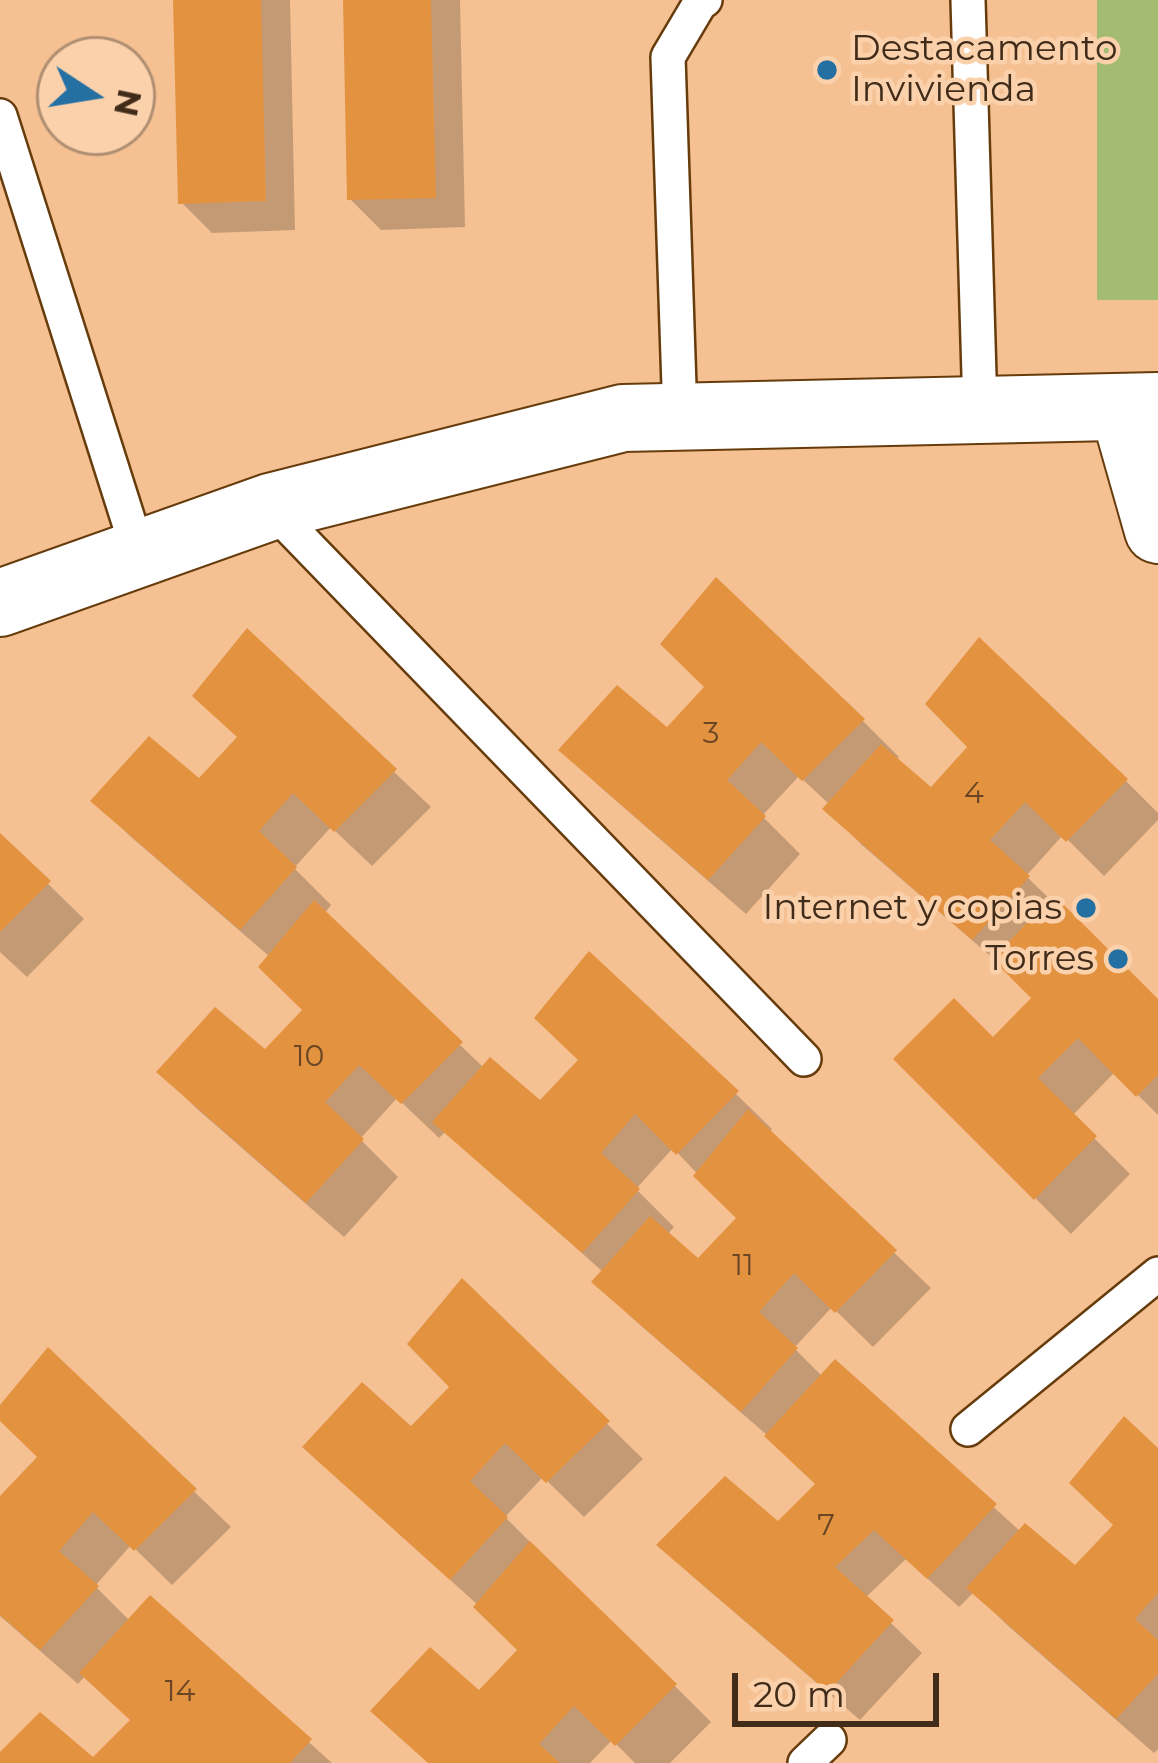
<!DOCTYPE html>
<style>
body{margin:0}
#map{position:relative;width:1158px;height:1763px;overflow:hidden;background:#f5c193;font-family:Montserrat,sans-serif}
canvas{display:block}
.north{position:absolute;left:36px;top:36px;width:120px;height:120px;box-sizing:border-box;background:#fbd1ac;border:3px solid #b18f72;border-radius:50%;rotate:102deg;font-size:33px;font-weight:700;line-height:48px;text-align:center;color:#412c1a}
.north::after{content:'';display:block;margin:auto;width:42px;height:54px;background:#2570a3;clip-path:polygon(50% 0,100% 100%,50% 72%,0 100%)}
.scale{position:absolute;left:732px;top:1673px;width:207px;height:54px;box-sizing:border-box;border:6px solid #412c1a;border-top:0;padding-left:15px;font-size:36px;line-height:42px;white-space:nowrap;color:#412c1a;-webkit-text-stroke:9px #fbd1ac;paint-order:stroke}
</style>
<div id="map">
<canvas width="1158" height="1763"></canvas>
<div class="north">N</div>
<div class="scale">20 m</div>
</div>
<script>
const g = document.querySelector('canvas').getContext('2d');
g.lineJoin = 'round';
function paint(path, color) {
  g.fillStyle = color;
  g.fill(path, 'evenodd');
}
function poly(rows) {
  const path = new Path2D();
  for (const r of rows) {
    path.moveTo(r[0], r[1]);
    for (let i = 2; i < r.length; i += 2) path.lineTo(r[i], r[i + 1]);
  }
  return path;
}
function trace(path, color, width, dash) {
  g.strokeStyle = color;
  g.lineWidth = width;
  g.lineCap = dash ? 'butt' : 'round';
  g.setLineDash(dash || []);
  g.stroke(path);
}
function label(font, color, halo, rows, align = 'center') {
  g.font = font + ' Montserrat,sans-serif';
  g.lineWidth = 9;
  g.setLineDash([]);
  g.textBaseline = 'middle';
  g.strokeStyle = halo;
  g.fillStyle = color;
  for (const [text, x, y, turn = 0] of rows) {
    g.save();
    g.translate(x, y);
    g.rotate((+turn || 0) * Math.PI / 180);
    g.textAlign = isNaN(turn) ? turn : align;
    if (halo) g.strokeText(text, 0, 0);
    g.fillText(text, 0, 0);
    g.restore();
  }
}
paint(poly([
 [1097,0,1158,0,1158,300,1097,300]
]), '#a4bc71');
paint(poly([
 [176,0,290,0,295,230,212,233,181,202],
 [346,0,460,0,465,227,381,230,350,199],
 [716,582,863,721,899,757,895,761,931,791,1126,781,1158,813,1158,820,1104,876,1063,835,1026,876,1158,1004,1158,1115,1115,1072,1072,1116,1130,1174,1071,1234,897,1059,993,1041,1035,998,1010,973,862,845,826,809,830,805,799,776,762,816,800,854,746,914,598,785,562,749,667,731,708,688],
 [247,633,431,807,372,866,331,827,294,868,331,905,324,914,484,1068,540,1104,581,1060,590,955,736,1094,772,1129,769,1133,931,1288,873,1347,832,1307,794,1348,823,1377,835,1363,1021,1532,1075,1569,1116,1526,1158,1452,1158,1749,1154,1753,1006,1624,974,1592,959,1607,906,1559,865,1598,922,1653,860,1720,691,1575,661,1545,778,1525,819,1485,775,1442,631,1317,595,1281,603,1272,446,1131,439,1138,397,1098,360,1139,398,1177,344,1237,196,1108,160,1072,265,1053,306,1010,270,957,130,836,94,801,199,782,240,738],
 [673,1148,740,1219,699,1262,667,1235,674,1227,636,1189],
 [0,837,84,919,27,977,0,952],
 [462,1282,643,1459,584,1517,543,1477,505,1517,711,1722,670,1763,635,1763,612,1740,590,1763,428,1763,521,1651,479,1606,343,1483,411,1430,454,1387],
 [48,1351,231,1527,172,1585,131,1545,95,1586,130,1621,150,1599,332,1763,0,1763,0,1756,93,1761,133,1721,86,1675,78,1684,0,1616,0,1500,40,1457,0,1417,0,1410]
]), '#0003');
paint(poly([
 [173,0,261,0,266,201,178,204],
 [343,0,431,0,436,198,347,200],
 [716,577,865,719,802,781,761,742,727,780,766,816,708,880,558,750,617,685,667,727,704,687,660,644],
 [247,628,397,769,334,832,293,793,259,831,297,867,240,930,90,801,149,736,199,778,237,737,192,696],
 [979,637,1128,779,1066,842,1025,802,990,840,1030,876,972,940,822,809,881,744,931,787,967,747,925,704],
 [0,833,51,881,0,932],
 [1054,895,1158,999,1158,1075,1136,1097,1078,1038,1038,1078,1097,1136,1034,1200,893,1059,954,998,993,1037,1031,998,992,959],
 [314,900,463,1042,401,1104,359,1065,325,1102,364,1139,306,1203,156,1072,215,1007,265,1049,302,1010,258,967],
 [589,951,739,1091,676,1155,635,1114,601,1153,640,1189,582,1253,432,1122,490,1057,540,1100,578,1060,534,1018],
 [748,1109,897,1250,835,1313,794,1273,759,1312,798,1348,741,1412,591,1282,650,1216,698,1258,736,1218,693,1176],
 [462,1278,610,1421,546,1483,505,1443,470,1481,508,1517,450,1580,302,1447,362,1382,411,1426,449,1387,407,1344],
 [48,1347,197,1489,134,1551,93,1512,59,1551,99,1586,40,1650,0,1615,0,1496,37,1457,0,1421,0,1405],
 [835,1359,997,1504,927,1579,874,1530,835,1567,894,1620,828,1692,656,1545,725,1476,778,1521,815,1484,764,1436],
 [1124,1416,1158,1448,1158,1593,1135,1619,1158,1640,1158,1674,1116,1719,966,1588,1025,1523,1075,1565,1113,1525,1069,1483],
 [530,1541,677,1684,615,1746,574,1706,539,1744,560,1763,428,1763,370,1711,430,1647,479,1690,517,1650,473,1607],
 [150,1595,312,1739,290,1763,0,1763,0,1752,40,1712,93,1757,130,1720,79,1673]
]), '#e39240');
const lane = poly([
 [968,0,980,410],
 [0,116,139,554],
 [680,417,668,57,700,3,705,0],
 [270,507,804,1059],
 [968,1429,1158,1274],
 [805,1763,829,1740]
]);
const street = poly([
 [1123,407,1158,530]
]);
const secondary = poly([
 [0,603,270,507,623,418,1158,406]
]);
trace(lane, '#673c0c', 38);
trace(street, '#673c0c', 70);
trace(secondary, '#673c0c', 70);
trace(lane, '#fff', 33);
trace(street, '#fff', 66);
trace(secondary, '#fff', 66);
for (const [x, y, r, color] of [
 [827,70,12,"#2570a3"],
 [1086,908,12,"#2570a3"],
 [1118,959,12,"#2570a3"]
]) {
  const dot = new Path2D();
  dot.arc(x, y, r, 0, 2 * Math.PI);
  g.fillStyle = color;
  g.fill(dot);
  trace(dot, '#fbd1ac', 4.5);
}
label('30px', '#6a4624', null, [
 ["3",711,734],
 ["4",974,794],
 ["10",309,1057],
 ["11",743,1266],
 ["7",826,1526],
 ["14",180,1692]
]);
label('36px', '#412c1a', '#fbd1ac', [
 ["Destacamento",851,49,"left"],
 ["Invivienda",851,90,"left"],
 ["Internet y copias",1062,908],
 ["Torres",1094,959]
], 'right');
</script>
